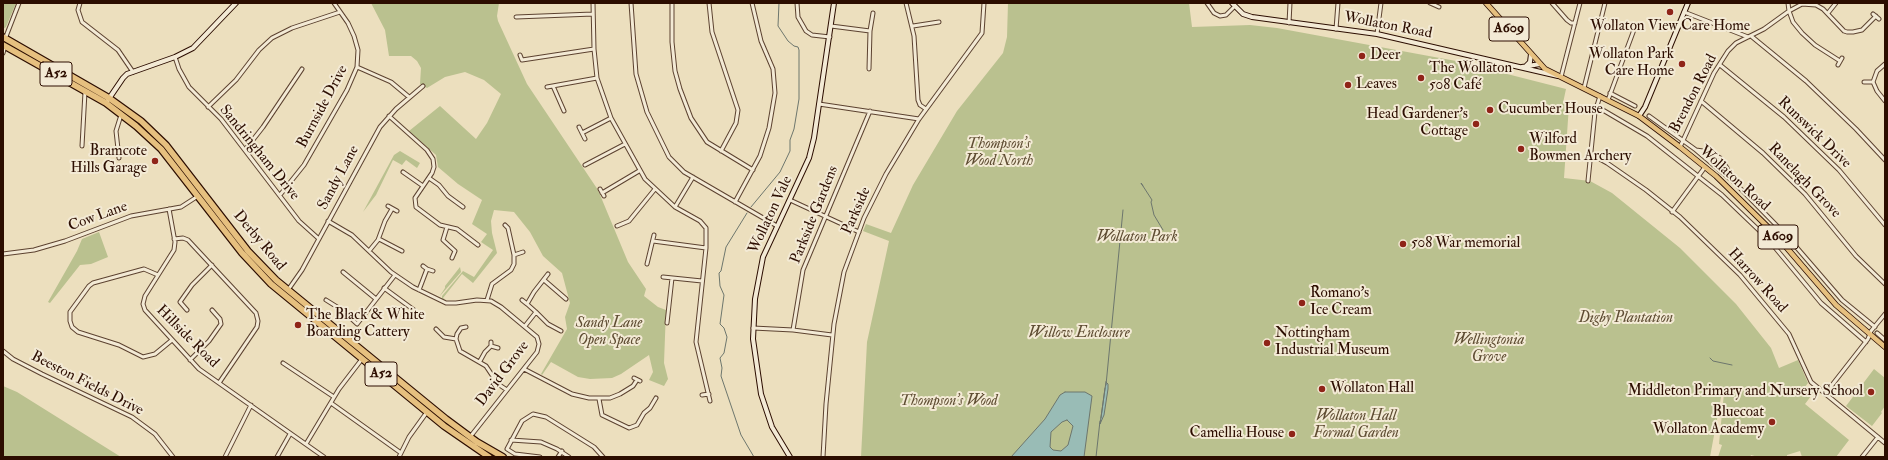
<!DOCTYPE html>
<meta charset="utf-8">
<style>
body{margin:0}
#map{position:relative;width:1888px;height:460px;overflow:hidden;background:#ecdfbe;font-family:"IM FELL Double Pica",serif}
canvas{display:block}
.frame{position:absolute;inset:0;border:4px solid #2c0d00;pointer-events:none}
</style>
<div id="map">
<canvas width="1888" height="460"></canvas>
<div class="frame"></div>
</div>
<script>
const g = document.querySelector('canvas').getContext('2d');
g.lineJoin = 'round';
function paint(path, color) {
  g.fillStyle = color;
  g.fill(path, 'evenodd');
}
function poly(rows) {
  const path = new Path2D();
  for (const r of rows) {
    path.moveTo(r[0], r[1]);
    for (let i = 2; i < r.length; i += 2) path.lineTo(r[i], r[i + 1]);
  }
  return path;
}
function trace(path, color, width, dash) {
  g.strokeStyle = color;
  g.lineWidth = width;
  g.lineCap = dash ? 'butt' : 'round';
  g.setLineDash(dash || []);
  g.stroke(path);
}
function label(font, color, halo, rows, align = 'center') {
  g.font = font + ' "IM FELL Double Pica",serif';
  g.lineWidth = 4;
  g.setLineDash([]);
  g.textBaseline = 'middle';
  g.strokeStyle = halo;
  g.fillStyle = color;
  for (const [text, x, y, turn = 0] of rows) {
    g.save();
    g.translate(x, y);
    g.rotate((+turn || 0) * Math.PI / 180);
    g.textAlign = isNaN(turn) ? turn : align;
    if (halo) g.strokeText(text, 0, 0);
    g.fillText(text, 0, 0);
    g.restore();
  }
}
paint(poly([
 [3,3,16,3,6,27,3,29],
 [371,3,499,3,497,16,498,21,527,84,598,190,628,262,646,289,644,296,658,307,666,310,664,363,668,379,664,386,649,380,653,372,649,355,621,374,612,378,590,379,578,377,551,362,542,375,541,374,567,329,565,317,570,303,562,273,543,256,530,232,514,212,494,210,491,221,492,233,497,253,473,283,462,274,443,298,446,300,442,299,442,296,463,271,474,277,493,250,481,242,487,234,472,224,482,200,458,184,438,167,436,155,409,131,440,106,476,139,487,123,501,94,484,80,465,72,445,77,427,88,420,84,421,68,417,61,411,56,389,56,385,30],
 [1008,3,1189,3,1192,27,1250,25,1277,28,1456,61,1566,89,1563,103,1569,105,1564,178,1590,181,1612,193,1680,248,1736,304,1771,348,1779,368,1798,360,1808,383,1801,392,1814,392,1805,404,1849,440,1836,457,1802,457,1800,451,1787,455,1787,457,1758,457,1751,455,1750,457,1718,457,1722,445,1719,444,1724,393,1722,392,1710,457,861,457,867,342,889,241,863,231,866,224,891,233,913,185,957,111,1003,53,1007,37],
 [400,151,420,163,417,168,406,160,402,165,393,160,376,195,363,212,394,155],
 [99,232,108,257,91,264,80,265,50,303,48,302,77,251,82,239],
 [460,267,461,272,439,297,445,288,445,286],
 [1874,369,1885,378,1885,406,1881,412,1882,413,1872,426,1846,406],
 [3,386,17,392,121,457,3,457]
]), '#bac18f');
const water = poly([
 [1106,382,1108,384,1108,389,1104,415,1100,424,1106,382],
 [1065,392,1085,392,1092,396,1084,457,1011,457,1045,419,1060,395,1065,392],
 [1067,420,1073,426,1068,445,1061,451,1053,450,1050,447,1051,432,1062,422,1067,420]
]);
paint(water, '#99bcb6');
trace(water, '#6d766d', 1);
trace(poly([
 [1143,186,1141,183,1152,200,1151,202,1154,215,1163,230],
 [751,207,780,172,790,151,790,140,794,129,799,99,799,50,798,47,794,46,788,41,778,26,779,3],
 [747,213,726,247,721,271,719,273,720,286,724,295,720,324,724,328,727,337,724,353,720,358,722,368,721,376,741,435,754,457],
 [1143,238,1147,241],
 [1710,358,1713,361,1732,365],
 [1106,385,1123,210],
 [1101,418,1105,388],
 [1096,457,1100,421]
]), '#6d766d', 1);
const street = poly([
 [80,3,78,10,82,22,118,50,133,72],
 [593,3,594,49,597,78,611,118,645,179,675,207,700,221,706,228,706,248,696,342,710,401],
 [631,3,636,74,647,112,669,157,684,172,777,226],
 [672,3,672,42,675,71,680,89,691,118,707,142,753,170],
 [709,3,712,32,738,110,736,123,721,151],
 [797,3,798,17,806,31,812,35,830,37],
 [906,3,914,36,918,100,920,105,926,109],
 [1207,3,1214,13,1220,16,1226,15,1234,7],
 [1430,3,1439,7],
 [1552,3,1567,20,1571,23,1575,23],
 [1788,3,1789,11,1793,22,1802,33,1815,45,1840,61],
 [1684,12,1748,37],
 [1828,13,1836,3],
 [1873,14,1879,19],
 [516,17,593,14],
 [1289,23,1290,3],
 [831,26,870,31],
 [913,26,939,22],
 [1336,29,1338,3],
 [1377,34,1381,3],
 [1751,36,1806,81,1856,129,1885,160],
 [5,39,19,3],
 [3,53,5,46],
 [520,55,522,60,594,49],
 [175,57,179,69,189,87,221,119,299,221,319,239],
 [1885,64,1877,71,1873,82,1877,91,1885,101],
 [1720,65,1784,117,1839,170,1885,225],
 [1838,65,1842,58],
 [357,67,391,82,409,97],
 [869,69,870,31,873,13],
 [1561,77,1580,3],
 [1864,82,1873,82],
 [553,86,564,111],
 [547,87,597,78],
 [1584,88,1605,3],
 [1610,93,1635,106],
 [1608,100,1635,27],
 [1701,101,1763,153,1805,194,1856,256,1885,284],
 [819,104,919,119],
 [1596,106,1647,136,1722,195,1767,238,1821,303,1866,342],
 [208,107,236,80,259,50,272,38,292,28,340,12],
 [389,116,427,150,433,159,434,167,432,173,415,198,416,207,440,225,457,229,478,245],
 [1649,116,1696,150,1735,183,1785,234,1842,300,1875,327],
 [579,127,585,139],
 [582,133,611,118],
 [82,146,85,92],
 [1680,147,1714,73,1728,51,1736,43,1764,29,1789,11,1802,4,1816,5,1823,9,1844,31,1847,32,1853,32,1862,30,1876,16],
 [245,150,263,127,302,69],
 [1696,150,1710,152,1720,158,1727,168,1730,178],
 [1589,153,1607,163,1646,190,1680,217,1711,247,1740,275,1789,334,1811,382,1885,443],
 [119,158,116,131,121,115],
 [585,165,625,144],
 [403,172,423,186],
 [429,178,439,185,448,196,463,207],
 [1588,181,1595,112,1600,96],
 [600,189,604,196],
 [602,193,639,171],
 [280,195,304,165,347,90,357,67,358,50,354,36,348,23,334,3],
 [790,200,859,232],
 [735,202,760,156,769,128,775,93,773,69,761,41,752,3],
 [388,206,397,211],
 [675,207,693,177],
 [169,209,175,242,174,250,145,296,143,304,145,310,199,369,324,457],
 [1672,212,1705,167],
 [328,221,352,235,391,272,413,287,446,303,456,303,477,300,491,301,501,307,537,337,539,344,537,352,470,437],
 [617,226,629,221,655,189],
 [447,227,443,240,455,251,452,258],
 [174,239,183,238,188,240,256,313,258,321,257,327,219,383],
 [379,239,402,251],
 [653,241,706,248],
 [369,251,378,240,385,221,392,209],
 [3,254,34,250,65,241,131,216,181,207,198,196],
 [514,255,523,252],
 [647,264,654,235],
 [423,266,427,269,433,271],
 [343,272,376,299],
 [158,275,144,269,93,283,89,286,70,312,70,321,72,327,78,332,119,345,143,357,155,354,172,340],
 [663,277,702,281],
 [544,280,566,299],
 [384,288,414,310],
 [288,290,302,270,380,127,396,109,423,86],
 [419,290,427,269],
 [326,300,342,310,357,324,395,275],
 [487,300,492,284,511,270,514,264,514,255,508,228,505,225],
 [522,300,527,304],
 [187,310,180,302,192,285,212,265],
 [536,312,548,324,561,331],
 [667,323,672,278],
 [525,326,536,312,527,304,534,292,548,274],
 [466,327,461,328,457,334,456,339,460,351,486,366,498,384,507,390],
 [753,328,793,330,832,335],
 [436,329,444,337,456,339],
 [793,330,803,270,870,111],
 [1877,333,1885,340],
 [491,342,491,346,498,348],
 [3,351,13,359,42,374,132,417,155,434,173,457],
 [190,360,209,341,221,324,220,319,212,310],
 [480,361,485,352,491,346],
 [283,363,334,397],
 [524,369,572,394,589,398,610,398,620,394,633,386,637,380],
 [634,378,640,381],
 [1825,394,1868,339,1871,331,1885,314],
 [702,395,709,394],
 [599,399,602,415,629,428,637,425,644,413,650,408,656,398],
 [331,403,401,453],
 [511,440,541,442,557,449,569,457],
 [306,444,339,389,362,359],
 [225,457,251,405],
 [277,457,290,434],
 [399,457,409,437,427,412],
 [540,457,515,454,507,449,522,421,533,414,546,417,594,447,603,457],
 [558,457,562,451],
 [823,457,826,404,834,324,844,272,864,218,886,174,919,119,982,33,984,3],
 [1862,457,1878,437]
]);
const secondary = poly([
 [1232,3,1243,14,1252,17,1377,34,1558,76],
 [1526,66,1530,62,1531,54],
 [1522,67,1540,64],
 [108,100,123,78,127,74,175,57,193,48,236,3],
 [1639,116,1645,107,1688,3],
 [790,457,772,427,761,394,753,339,755,299,763,257,809,158,814,138,834,3]
]);
const primary = poly([
 [1486,3,1545,69,1639,116,1680,147,1716,176,1774,233,1836,305,1885,347]
]);
const highway = poly([
 [3,37,109,98,141,121,166,145,248,251,276,280,446,419,477,442,503,457],
 [3,45,106,103,136,126,161,149,242,253,271,284,444,426,489,457]
]);
trace(street, '#5c4230', 5);
trace(secondary, '#2c0d00', 6);
trace(primary, '#2c0d00', 6);
trace(highway, '#2c0d00', 8);
trace(street, '#f3ead5', 3);
trace(secondary, '#f3ead5', 4);
trace(primary, '#e6c07f', 4.5);
trace(highway, '#e6c07f', 5.5);
for (const [x, y, r, color] of [
 [1670,12,4,"#8f2418"],
 [1362,56,4,"#8f2418"],
 [1682,64,4,"#8f2418"],
 [1421,78,4,"#8f2418"],
 [1348,85,4,"#8f2418"],
 [1490,110,4,"#8f2418"],
 [1476,124,4,"#8f2418"],
 [1521,149,4,"#8f2418"],
 [155,161,4,"#8f2418"],
 [1403,244,4,"#8f2418"],
 [1302,303,4,"#8f2418"],
 [298,325,4,"#8f2418"],
 [1267,343,4,"#8f2418"],
 [1322,389,4,"#8f2418"],
 [1871,392,4,"#8f2418"],
 [1772,422,4,"#8f2418"],
 [1292,434,4,"#8f2418"]
]) {
  const dot = new Path2D();
  dot.arc(x, y, r, 0, 2 * Math.PI);
  g.fillStyle = color;
  g.fill(dot);
  trace(dot, '#f3ead5', 1.5);
}
for (const [x, y, w] of [
 [1509,29,40],
 [56,74,32],
 [1778,237,40],
 [381,374,32]
]) {
  const box = new Path2D();
  box.roundRect(x - w / 2, y - 12, w, 24, 3);
  g.fillStyle = '#f3ead5';
  g.fill(box);
  trace(box, '#2c0d00', 1);
}
label('bold 14px', '#2c0d00', null, [
 ["A609",1509,29],
 ["A52",56,74],
 ["A609",1778,237],
 ["A52",381,374]
]);
label('15px', '#2c0d00', '#f3ead5', [
 ["Wollaton Road",1388,26,11],
 ["Brendon Road",1694,94,-63],
 ["Burnside Drive",323,107,-62],
 ["Runswick Drive",1814,133,44],
 ["Sandringham Drive",259,153,51],
 ["Sandy Lane",339,178,-62],
 ["Wollaton Road",1734,179,42],
 ["Ranelagh Grove",1804,181,46],
 ["Parkside",857,211,-66],
 ["Wollaton Vale",771,215,-65],
 ["Parkside Gardens",815,215,-68],
 ["Cow Lane",98,217,-20],
 ["Derby Road",259,241,50],
 ["Harrow Road",1757,281,48],
 ["Hillside Road",187,337,45],
 ["David Grove",503,374,-53],
 ["Beeston Fields Drive",87,384,27]
]);
label('15px', '#2c0d00', '#f3ead5', [
 ["Wollaton View Care Home",1670,27,"center"],
 ["Wollaton Park",1674,55,"right"],
 ["Care Home",1674,72,"right"],
 ["Deer",1370,56],
 ["The Wollaton",1429,69],
 ["508 Café",1429,86],
 ["Leaves",1356,85],
 ["Cucumber House",1498,110],
 ["Head Gardener's",1468,115,"right"],
 ["Cottage",1468,132,"right"],
 ["Wilford",1529,140],
 ["Bowmen Archery",1529,157],
 ["Bramcote",147,152,"right"],
 ["Hills Garage",147,169,"right"],
 ["508 War memorial",1411,244],
 ["Romano's",1310,294],
 ["Ice Cream",1310,311],
 ["The Black & White",306,316],
 ["Boarding Cattery",306,333],
 ["Nottingham",1275,334],
 ["Industrial Museum",1275,351],
 ["Wollaton Hall",1330,389],
 ["Middleton Primary and Nursery School",1863,392,"right"],
 ["Bluecoat",1764,413,"right"],
 ["Wollaton Academy",1764,430,"right"],
 ["Camellia House",1284,434,"right"]
], 'left');
label('italic 15px', '#5e4c32', '#f3ead5', [
 ["Thompson's",999,145],
 ["Wood North",999,162],
 ["Wollaton Park",1137,238],
 ["Digby Plantation",1626,319],
 ["Sandy Lane",609,324],
 ["Open Space",609,341],
 ["Willow Enclosure",1079,334],
 ["Wellingtonia",1489,341],
 ["Grove",1489,358],
 ["Thompson's Wood",949,402],
 ["Wollaton Hall",1356,417],
 ["Formal Garden",1356,434]
]);
</script>
